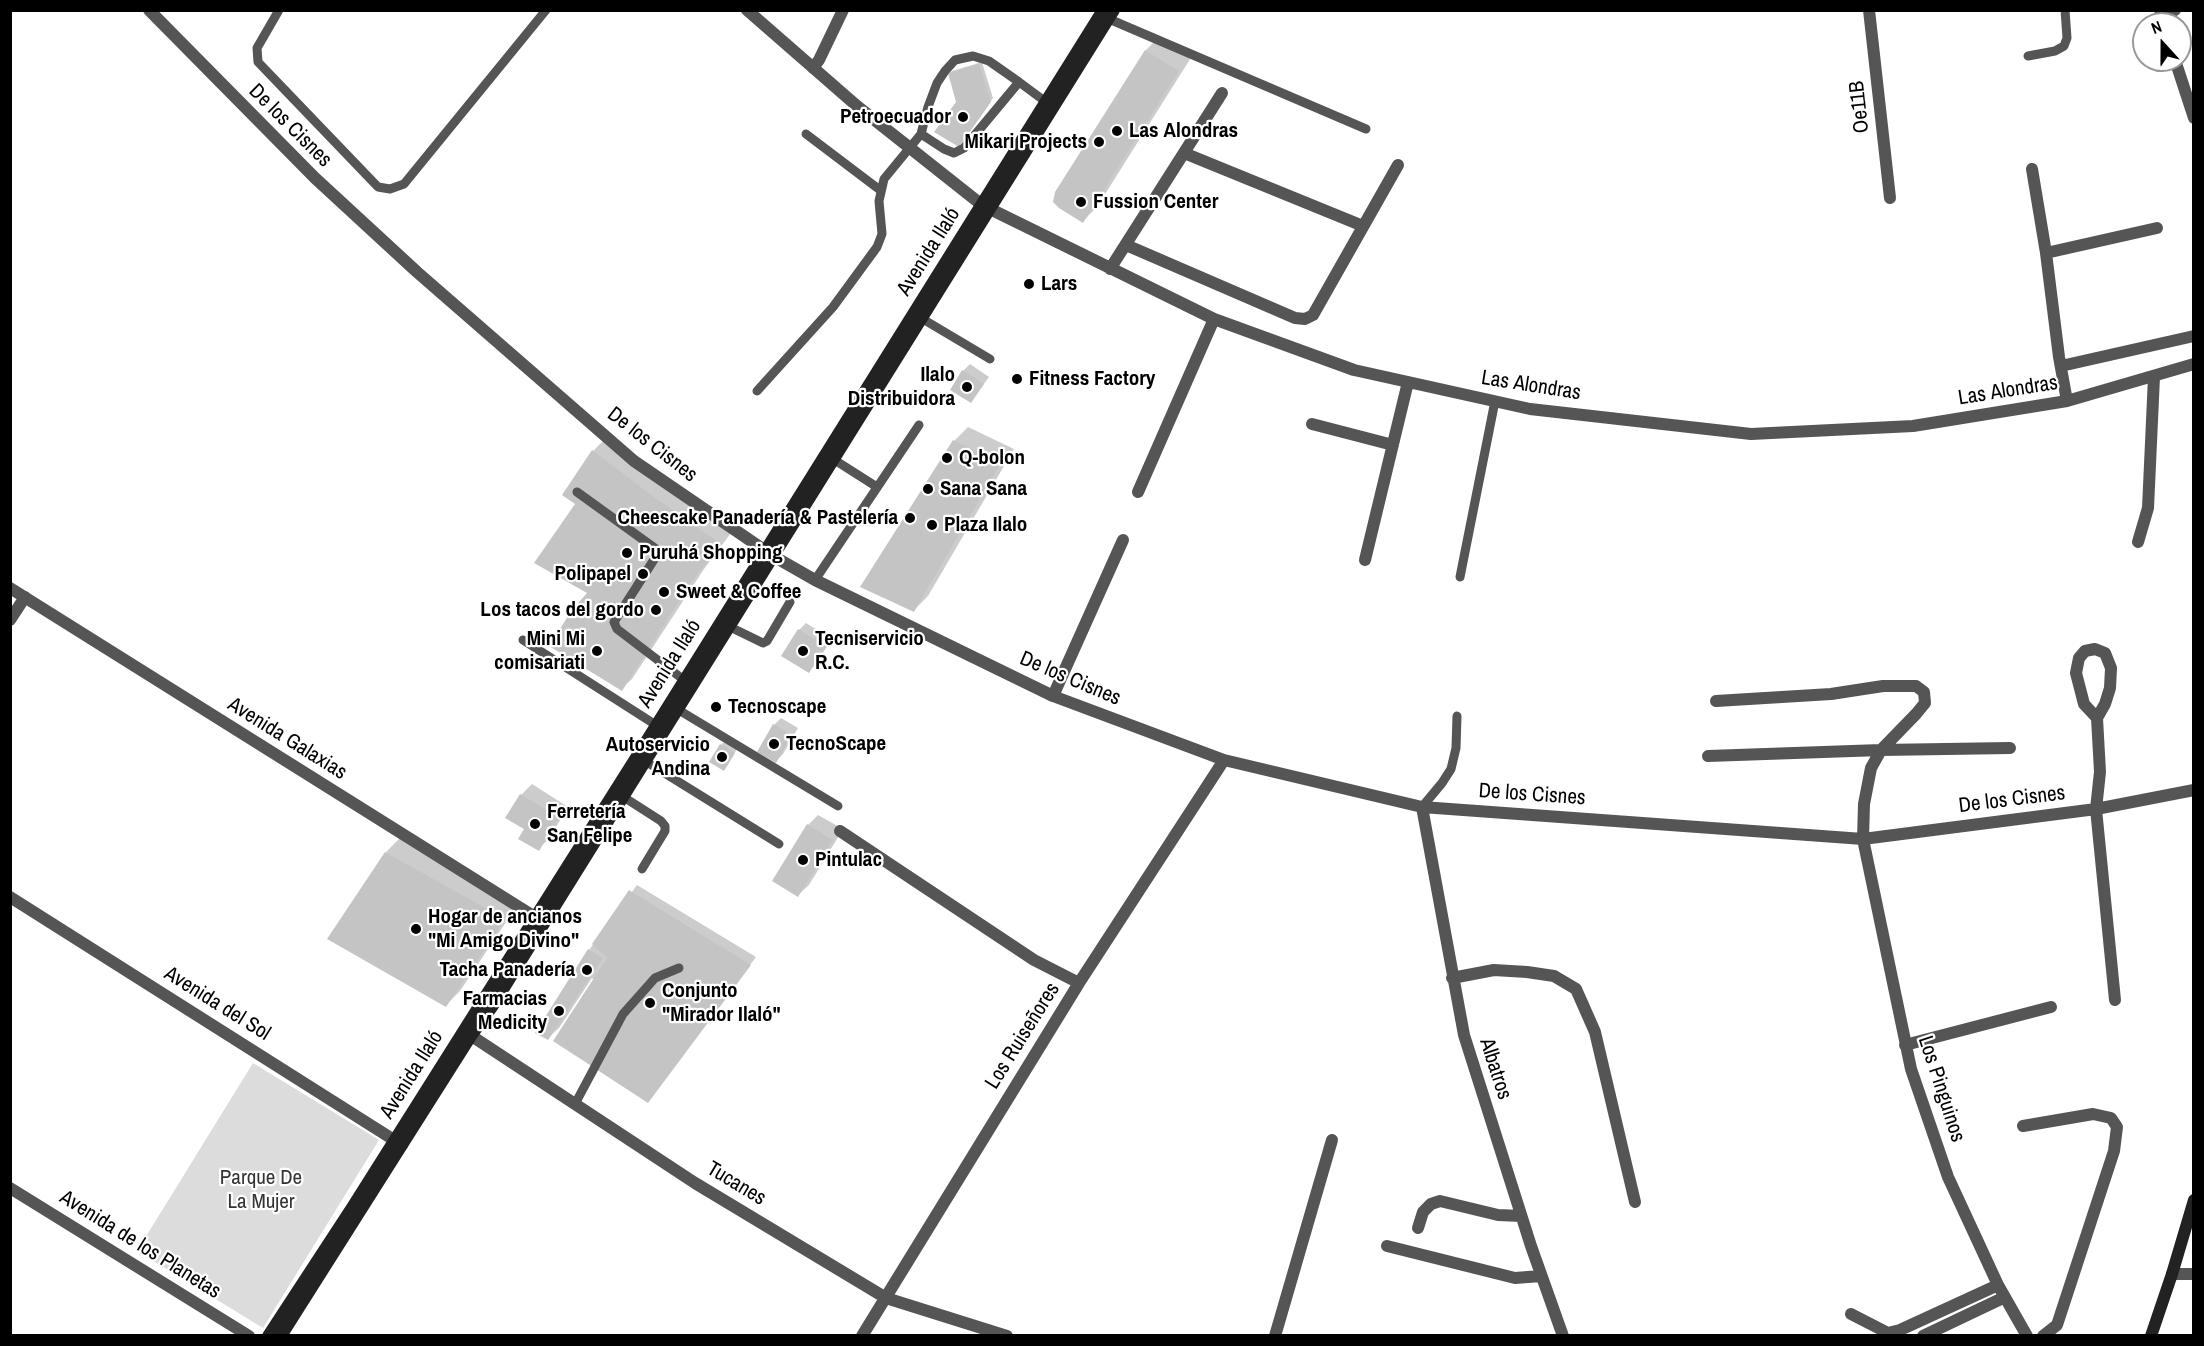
<!DOCTYPE html>
<meta charset="utf-8">
<style>
body{margin:0}
#map{position:relative;width:2204px;height:1346px;overflow:hidden;background:#fff;font-family:"Archivo Narrow",sans-serif}
canvas{display:block}
.frame{position:absolute;inset:0;border:12px solid #000;pointer-events:none}
.north{position:absolute;left:2132px;top:12px;width:60px;height:60px;box-sizing:border-box;background:#fff;border:2px solid #999;border-radius:50%;rotate:339deg;font-size:16px;font-weight:700;line-height:24px;text-align:center;color:#000}
.north::after{content:'';display:block;margin:auto;width:21px;height:27px;background:#000;clip-path:polygon(50% 0,100% 100%,50% 72%,0 100%)}
</style>
<div id="map">
<canvas width="2204" height="1346"></canvas>
<div class="frame"></div>
<div class="north">N</div>
</div>
<script>
const g = document.querySelector('canvas').getContext('2d');
g.lineJoin = 'round';
function paint(path, color) {
  g.fillStyle = color;
  g.fill(path, 'evenodd');
}
function poly(rows) {
  const path = new Path2D();
  for (const r of rows) {
    path.moveTo(r[0], r[1]);
    for (let i = 2; i < r.length; i += 2) path.lineTo(r[i], r[i + 1]);
  }
  return path;
}
function trace(path, color, width, dash) {
  g.strokeStyle = color;
  g.lineWidth = width;
  g.lineCap = dash ? 'butt' : 'round';
  g.setLineDash(dash || []);
  g.stroke(path);
}
function label(font, color, halo, rows, align = 'center') {
  g.font = font + ' "Archivo Narrow",sans-serif';
  g.lineWidth = 4.5;
  g.setLineDash([]);
  g.textBaseline = 'middle';
  g.strokeStyle = halo;
  g.fillStyle = color;
  for (const [text, x, y, turn = 0] of rows) {
    g.save();
    g.translate(x, y);
    g.rotate((+turn || 0) * Math.PI / 180);
    g.textAlign = isNaN(turn) ? turn : align;
    if (halo) g.strokeText(text, 0, 0);
    g.fillText(text, 0, 0);
    g.restore();
  }
}
paint(poly([
 [253,1063,379,1140,263,1328,137,1251]
]), '#dcdcdc');
paint(poly([
 [1160,36,1192,56,1097,207,1083,221,1056,193,1146,50],
 [982,62,993,98,962,142,957,102,949,74,952,71],
 [970,364,989,377,971,401,963,371],
 [968,427,1014,449,928,596,914,610,954,441],
 [607,437,734,529,704,569,632,679,621,689,589,593,577,503,593,451],
 [806,623,832,639,815,665,809,671,783,656,799,630],
 [781,718,798,728,783,754,776,761,774,725],
 [724,742,737,749,727,766,721,745],
 [532,784,568,807,549,839,538,849,526,829,507,818,521,795],
 [818,815,843,829,809,885,798,895,808,825],
 [400,838,518,904,460,991,446,1005,386,852],
 [637,885,756,957,648,1101,594,980,592,978,559,1028,548,1038,589,950]
]), '#0003');
paint(poly([
 [1145,50,1179,71,1083,223,1059,208,1053,202,1055,192],
 [979,64,991,102,959,147,934,132,956,102,948,73],
 [962,370,984,384,971,403,950,390],
 [953,440,1001,463,914,612,860,587],
 [592,450,654,497,721,544,690,584,622,691,549,646,572,610,587,593,534,563,575,504,562,495],
 [798,629,826,646,809,673,781,656],
 [773,724,792,735,776,763,757,752],
 [720,744,735,753,724,771,709,762],
 [520,794,559,817,539,851,518,839,524,829,505,818],
 [807,824,833,840,798,897,772,881],
 [385,852,505,919,446,1007,327,939],
 [629,890,751,965,648,1103,553,1041,607,958,592,944],
 [588,949,603,958,548,1040,535,1033]
]), '#c4c4c4');
trace(poly([
 [279,10,257,48,258,62,378,187,390,189,404,184,546,10],
 [1109,19,1366,129],
 [2028,56,2055,51,2064,46,2067,38,2065,10],
 [806,134,880,190],
 [921,134,944,149,954,153,964,148,1019,82,1046,102],
 [921,318,990,359],
 [757,391,833,307,877,247,882,234,879,201,884,179,921,134,928,107,937,83,945,71,955,60,973,56,989,61,1019,82],
 [833,459,877,487],
 [577,492,656,549,655,558,614,622,617,629,684,680],
 [1460,577,1495,401],
 [815,580,919,425],
 [728,626,763,643,767,641,790,602],
 [523,640,656,725],
 [677,709,838,806],
 [645,761,779,844],
 [622,796,661,821,665,826,665,831,642,869],
 [1422,807,1442,783,1451,769,1456,748,1457,716],
 [575,1104,623,1014,655,978,679,968]
]), '#555', 9);
trace(poly([
 [149,10,315,178,417,272,634,461,773,556,815,580,1053,696,1224,760,1422,807,1863,839,2096,809,2194,790],
 [747,10,857,106,982,205,1214,319,1354,370,1530,409,1751,434,1913,426,2067,401,2194,364],
 [1869,10,1890,198],
 [2160,15,2175,10],
 [2175,60,2194,118],
 [813,68,819,60,843,10],
 [1184,153,1363,226],
 [2032,169,2046,253,2059,357,2067,401],
 [1126,245,1295,318,1305,319,1313,315,1398,165],
 [2046,253,2157,228],
 [1110,269,1222,93],
 [2061,366,2194,336],
 [1312,424,1393,445],
 [1138,492,1214,319],
 [2138,542,2148,508,2154,377],
 [1365,560,1408,382],
 [10,588,543,922],
 [10,620,25,597],
 [1053,696,1123,540],
 [1716,701,1831,694,1883,686,1916,686,1924,692,1925,703,1916,714,1881,750,1871,768,1864,804,1863,839,1911,1069,1948,1177,1998,1285,2027,1336],
 [2097,718,2084,704,2076,673,2079,658,2085,651,2095,649,2105,653,2111,668,2110,688,2105,704,2097,718,2100,772,2096,809,2115,1000],
 [1708,756,1881,750,2010,748],
 [1422,807,1464,1035,1531,1246,1563,1336],
 [840,831,1034,960,1079,983],
 [10,897,402,1145],
 [1452,978,1494,970,1527,972,1554,976,1576,989,1595,1032,1635,1202],
 [464,1031,695,1183,886,1298,1007,1336],
 [1905,1045,2051,1007],
 [2023,1126,2093,1114,2111,1118,2117,1127,2114,1151,2057,1325,2043,1336],
 [10,1188,249,1336],
 [1418,1228,1423,1212,1431,1204,1440,1201,1498,1215,1521,1216],
 [1387,1246,1515,1278,1541,1276],
 [2172,1274,2194,1274],
 [1851,1314,1888,1333,1900,1330,1998,1285],
 [862,1336,1079,983,1224,760],
 [1275,1336,1332,1140],
 [1923,1336,2005,1297]
]), '#555', 12);
trace(poly([
 [268,1336,353,1206,637,756,1103,10],
 [281,1336,471,1036,492,1007,1114,10],
 [2151,1336,2172,1274,2194,1200]
]), '#222', 12);
for (const [x, y, r, color] of [
 [963,117,6,"#000"],
 [1117,131,6,"#000"],
 [1099,142,6,"#000"],
 [1081,202,6,"#000"],
 [1029,284,6,"#000"],
 [1017,379,6,"#000"],
 [967,387,6,"#000"],
 [947,458,6,"#000"],
 [928,489,6,"#000"],
 [910,518,6,"#000"],
 [932,525,6,"#000"],
 [627,553,6,"#000"],
 [643,574,6,"#000"],
 [664,592,6,"#000"],
 [656,610,6,"#000"],
 [597,651,6,"#000"],
 [803,651,6,"#000"],
 [716,707,6,"#000"],
 [774,744,6,"#000"],
 [722,757,6,"#000"],
 [535,824,6,"#000"],
 [803,860,6,"#000"],
 [416,929,6,"#000"],
 [587,970,6,"#000"],
 [650,1003,6,"#000"],
 [559,1011,6,"#000"]
]) {
  const dot = new Path2D();
  dot.arc(x, y, r, 0, 2 * Math.PI);
  g.fillStyle = color;
  g.fill(dot);
  trace(dot, '#fff', 2);
}
label('21px', '#000', '#fff', [
 ["Oe11B",1860,107,-96],
 ["De los Cisnes",290,126,45],
 ["Avenida Ilaló",929,252,-58],
 ["Las Alondras",1531,386,9],
 ["Las Alondras",2008,391,-9],
 ["De los Cisnes",652,445,38],
 ["Avenida Ilaló",670,664,-58],
 ["De los Cisnes",1070,679,23],
 ["Avenida Galaxias",287,739,32],
 ["De los Cisnes",1532,795,4],
 ["De los Cisnes",2012,800,-7],
 ["Avenida del Sol",217,1004,32],
 ["Los Ruiseñores",1023,1036,-58],
 ["Albatros",1495,1069,72],
 ["Avenida Ilaló",412,1075,-58],
 ["Los Pinguinos",1941,1089,72],
 ["Tucanes",736,1184,31],
 ["Avenida de los Planetas",140,1245,32]
]);
label('bold 21px', '#000', '#fff', [
 ["Petroecuador",951,117,"right"],
 ["Las Alondras",1129,131],
 ["Mikari Projects",1087,142,"right"],
 ["Fussion Center",1093,202],
 ["Lars",1041,284],
 ["Ilalo",955,375,"right"],
 ["Distribuidora",955,399,"right"],
 ["Fitness Factory",1029,379],
 ["Q-bolon",959,458],
 ["Sana Sana",940,489],
 ["Cheescake Panadería & Pastelería",898,518,"right"],
 ["Plaza Ilalo",944,525],
 ["Puruhá Shopping",639,553],
 ["Polipapel",631,574,"right"],
 ["Sweet & Coffee",676,592],
 ["Los tacos del gordo",644,610,"right"],
 ["Mini Mi",585,639,"right"],
 ["comisariati",585,663,"right"],
 ["Tecniservicio",815,639],
 ["R.C.",815,663],
 ["Tecnoscape",728,707],
 ["TecnoScape",786,744],
 ["Autoservicio",710,745,"right"],
 ["Andina",710,769,"right"],
 ["Ferretería",547,812],
 ["San Felipe",547,836],
 ["Pintulac",815,860],
 ["Hogar de ancianos",428,917],
 ["\"Mi Amigo Divino\"",428,941],
 ["Tacha Panadería",575,970,"right"],
 ["Conjunto",662,991],
 ["\"Mirador Ilaló\"",662,1015],
 ["Farmacias",547,999,"right"],
 ["Medicity",547,1023,"right"]
], 'left');
label('21px', '#333', '#fff', [
 ["Parque De",261,1178],
 ["La Mujer",261,1202]
]);
</script>
